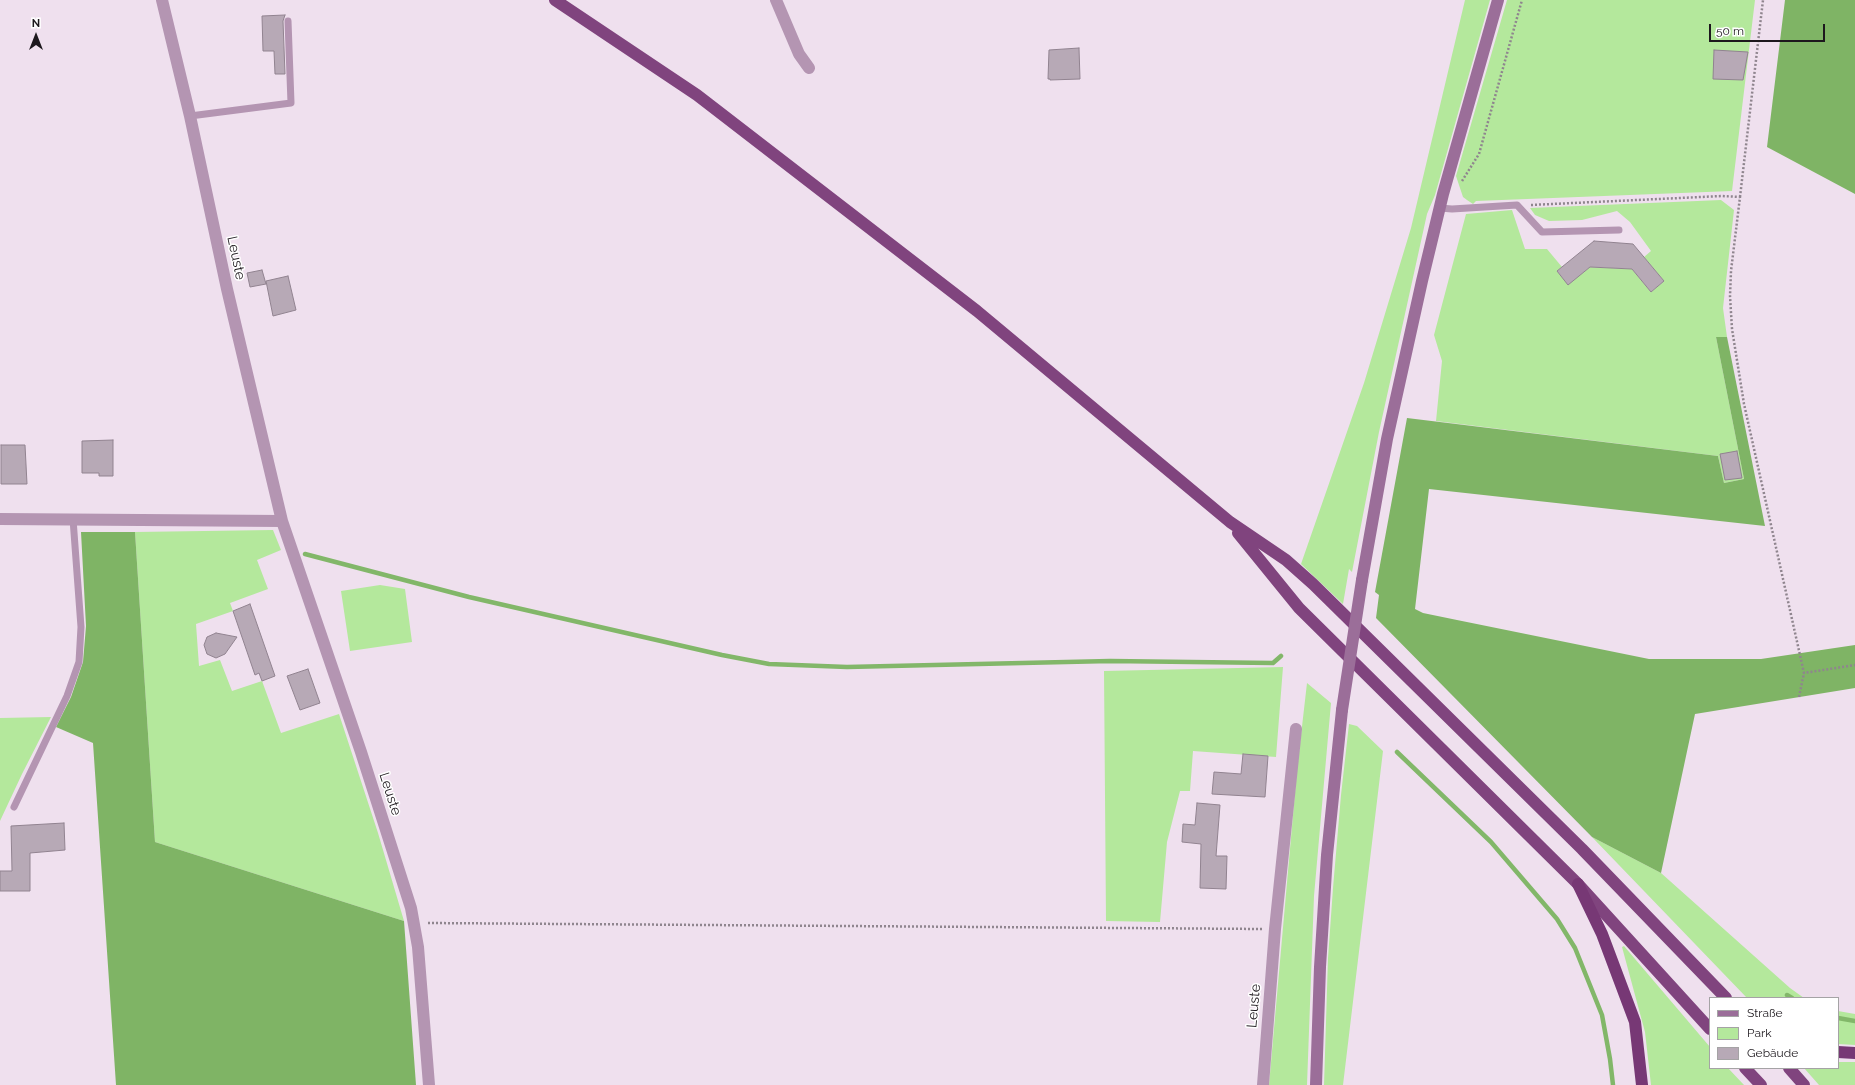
<!DOCTYPE html>
<meta charset="utf-8">
<style>
body{margin:0}
#map{position:relative;width:1855px;height:1085px;overflow:hidden;background:#efe0ee;font-family:Raleway,sans-serif}
canvas{display:block}
.legend{position:absolute;left:1709px;top:997px;width:130px;height:72px;box-sizing:border-box;background:#fff;border:1px solid #a5a3a5;margin:0;padding:5px 7px;list-style:none;font-size:12px;color:#1d181d}
.legend li{display:flex;align-items:center;gap:8px;height:20px}
.legend b{width:20px;border:1px solid #a5a3a5}
.north{position:absolute;left:16px;top:16px;width:40px;height:40px;-webkit-text-stroke:3px #fff;paint-order:stroke;rotate:0deg;font-size:11px;font-weight:700;line-height:16px;text-align:center;color:#1d181d}
.north::after{content:'';display:block;margin:auto;width:14px;height:18px;background:#1d181d;clip-path:polygon(50% 0,100% 100%,50% 72%,0 100%)}
.scale{position:absolute;left:1709px;top:24px;width:116px;height:18px;box-sizing:border-box;border:2px solid #1d181d;border-top:0;padding-left:5px;font-size:12px;line-height:14px;white-space:nowrap;color:#1d181d;-webkit-text-stroke:3px #fff;paint-order:stroke}
</style>
<div id="map">
<canvas width="1855" height="1085"></canvas>
<ul class="legend">
<li><b style="height:5px;background:#9b6e99"></b>Straße</li>
<li><b style="height:11px;background:#b4e89c"></b>Park</li>
<li><b style="height:11px;background:#b7a9b6"></b>Gebäude</li>
</ul>
<div class="north">N</div>
<div class="scale">50 m</div>
</div>
<script>
const g = document.querySelector('canvas').getContext('2d');
g.lineJoin = 'round';
function paint(path, color) {
  g.fillStyle = color;
  g.fill(path, 'evenodd');
}
function poly(rows) {
  const path = new Path2D();
  for (const r of rows) {
    path.moveTo(r[0], r[1]);
    for (let i = 2; i < r.length; i += 2) path.lineTo(r[i], r[i + 1]);
  }
  return path;
}
function trace(path, color, width, dash) {
  g.strokeStyle = color;
  g.lineWidth = width;
  g.lineCap = dash ? 'butt' : 'round';
  g.setLineDash(dash || []);
  g.stroke(path);
}
function label(font, color, halo, rows, align = 'center') {
  g.font = font + ' Raleway,sans-serif';
  g.lineWidth = 3;
  g.setLineDash([]);
  g.textBaseline = 'middle';
  g.strokeStyle = halo;
  g.fillStyle = color;
  for (const [text, x, y, turn = 0] of rows) {
    g.save();
    g.translate(x, y);
    g.rotate((+turn || 0) * Math.PI / 180);
    g.textAlign = isNaN(turn) ? turn : align;
    if (halo) g.strokeText(text, 0, 0);
    g.fillText(text, 0, 0);
    g.restore();
  }
}
paint(poly([
 [1465,0,1490,0,1435,195,1427,214,1379,432,1352,572,1349,569,1343,604,1301,564,1364,383,1411,228],
 [1507,0,1755,0,1732,191,1476,201,1473,204,1467,200,1463,197,1456,176],
 [1721,200,1734,210,1723,308,1727,337,1716,337,1744,479,1724,483,1718,456,1436,421,1442,361,1434,335,1466,214,1512,210,1525,249,1547,249,1562,267,1557,271,1568,284,1590,267,1632,269,1651,292,1664,281,1644,257,1651,251,1630,222,1617,211,1582,220,1549,221,1535,215,1530,208],
 [273,530,281,550,257,560,268,589,230,603,233,611,196,624,199,666,220,660,232,691,262,681,281,733,339,714,378,833,404,921,155,842,135,532],
 [380,585,405,589,412,642,350,651,341,591],
 [1283,667,1276,757,1193,751,1190,791,1180,791,1167,842,1160,922,1106,921,1104,671],
 [1307,683,1331,703,1314,896,1307,1085,1269,1085,1297,770],
 [51,717,22,774,0,821,0,718],
 [1349,724,1357,726,1383,751,1343,1085,1324,1085,1328,958,1333,888,1341,795],
 [1592,837,1661,873,1790,988,1804,998,1747,998],
 [1624,946,1710,1047,1710,1068,1728,1068,1744,1085,1651,1085,1645,1032,1622,947],
 [1838,1011,1855,1014,1855,1045,1838,1044],
 [1838,1062,1855,1062,1855,1085,1819,1085,1804,1068,1838,1068]
]), '#b4e89c');
paint(poly([
 [1785,0,1855,0,1855,194,1767,147],
 [1716,337,1727,337,1765,526,1429,489,1415,609,1423,613,1457,620,1649,659,1761,659,1855,645,1855,688,1695,714,1661,873,1592,837,1376,618,1379,595,1375,592,1407,418,1718,456,1724,483,1744,479],
 [81,532,135,532,155,842,404,921,416,1085,116,1085,93,743,56,727,71,697,83,662,86,626]
]), '#7fb465');
trace(poly([
 [305,554,469,597,722,655,769,664,847,667,1110,661,1273,663,1281,656],
 [1397,752,1491,842,1557,919,1575,948,1602,1015,1610,1059,1613,1085],
 [1787,995,1792,998],
 [1838,1018,1855,1021]
]), '#82b769', 4.5);
const building = poly([
 [285,15,283,21,285,74,275,74,274,51,263,51,262,16,285,15],
 [1079,48,1080,79,1050,80,1050,79,1048,79,1049,50,1079,48],
 [1714,50,1748,52,1743,80,1713,79,1714,50],
 [1594,241,1633,244,1664,281,1651,292,1632,269,1590,267,1568,285,1557,271,1594,241],
 [262,270,266,284,250,287,247,273,262,270],
 [288,276,296,310,273,316,266,281,288,276],
 [113,440,113,476,99,476,99,473,82,473,82,441,113,440],
 [1,445,25,445,27,484,1,484,1,445],
 [1737,451,1742,478,1725,480,1720,454,1737,451],
 [250,604,275,676,262,681,259,673,255,675,233,611,250,604],
 [216,633,237,637,225,654,216,658,207,654,204,645,207,637,216,633],
 [308,669,320,703,300,710,287,676,308,669],
 [1243,754,1268,756,1265,797,1212,794,1214,772,1241,774,1243,754],
 [1197,803,1220,805,1216,856,1227,856,1226,889,1200,888,1201,844,1182,842,1183,824,1195,825,1197,803],
 [64,823,65,850,30,853,30,891,0,891,0,871,12,871,11,826,64,823]
]);
paint(building, '#b7a9b6');
trace(building, '#918390', 1);
trace(poly([
 [1462,181,1479,154,1522,0],
 [1740,197,1763,0],
 [1531,205,1722,196,1740,197,1731,271,1730,296,1732,329,1744,404,1804,673,1855,665],
 [1799,697,1804,673],
 [428,923,1263,929]
]), '#8f858e', 2.5, [2, 2]);
trace(poly([
 [190,116,291,103,288,21],
 [1440,208,1452,209,1517,205,1542,232,1619,230],
 [14,807,67,696,79,662,81,627,73,519]
]), '#b495b2', 7);
trace(poly([
 [162,0,190,116,227,289,282,521,361,752,411,908,418,947,429,1085],
 [776,0,799,54,809,68],
 [0,519,282,521],
 [1263,1085,1275,929,1296,729]
]), '#b495b2', 12);
trace(poly([
 [1362,580,1387,439,1422,281,1443,194,1498,0],
 [1316,1085,1320,967,1327,855,1342,710]
]), '#9b6e99', 12);
trace(poly([
 [555,0,697,95,977,311,1230,522,1286,560,1313,584,1582,849,1726,998],
 [1238,533,1299,608,1578,884,1710,1029],
 [1745,1068,1761,1085],
 [1789,1068,1804,1085]
]), '#80447e', 12);
trace(poly([
 [1578,884,1602,934,1635,1022,1642,1085],
 [1838,1052,1855,1053]
]), '#773875', 12);
trace(poly([
 [1342,710,1362,580]
]), '#9b6e99', 12);
label('14px', '#1d181d', '#fff', [
 ["Leuste",236,258,78],
 ["Leuste",390,794,72],
 ["Leuste",1254,1006,-85]
]);
</script>
